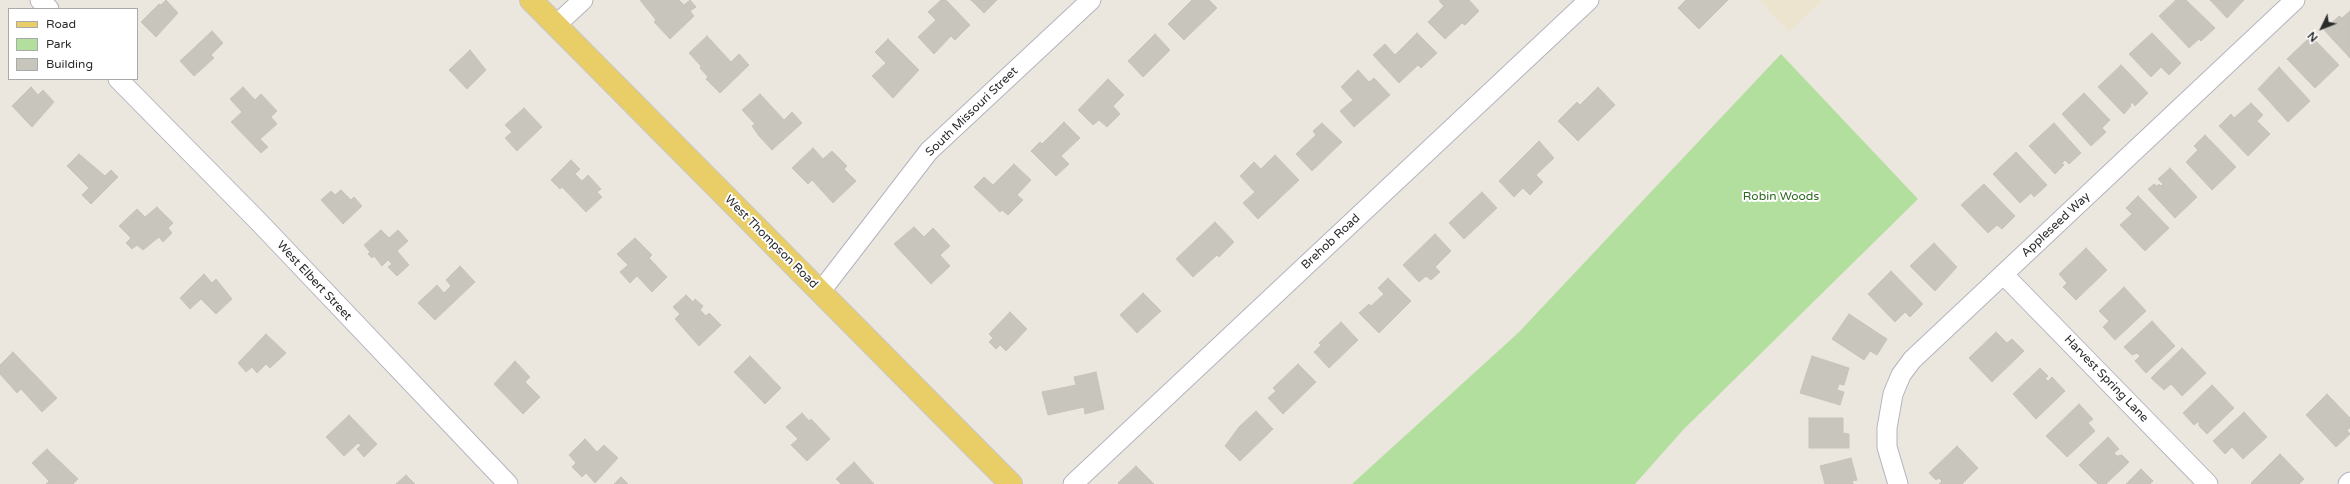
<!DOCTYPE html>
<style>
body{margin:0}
#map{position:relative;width:2350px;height:484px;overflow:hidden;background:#ece7de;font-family:"Varela Round",sans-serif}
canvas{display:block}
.legend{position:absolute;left:8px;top:8px;width:130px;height:72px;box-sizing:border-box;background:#fff;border:1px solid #aaa;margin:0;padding:5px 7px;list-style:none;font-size:12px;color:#2b2b2b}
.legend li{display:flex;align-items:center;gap:8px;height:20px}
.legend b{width:20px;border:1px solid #aaa}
.north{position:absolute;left:2302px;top:8px;width:40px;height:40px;-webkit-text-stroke:3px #fff;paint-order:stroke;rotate:227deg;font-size:11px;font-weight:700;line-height:16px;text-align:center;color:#2b2b2b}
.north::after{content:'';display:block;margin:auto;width:14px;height:18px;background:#2b2b2b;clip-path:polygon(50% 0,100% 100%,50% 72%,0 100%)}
</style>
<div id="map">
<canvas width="2350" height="484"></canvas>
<ul class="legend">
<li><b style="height:5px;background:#e9ce67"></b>Road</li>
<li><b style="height:11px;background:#b3df9e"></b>Park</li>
<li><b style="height:11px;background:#c8c5bd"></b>Building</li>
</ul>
<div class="north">N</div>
</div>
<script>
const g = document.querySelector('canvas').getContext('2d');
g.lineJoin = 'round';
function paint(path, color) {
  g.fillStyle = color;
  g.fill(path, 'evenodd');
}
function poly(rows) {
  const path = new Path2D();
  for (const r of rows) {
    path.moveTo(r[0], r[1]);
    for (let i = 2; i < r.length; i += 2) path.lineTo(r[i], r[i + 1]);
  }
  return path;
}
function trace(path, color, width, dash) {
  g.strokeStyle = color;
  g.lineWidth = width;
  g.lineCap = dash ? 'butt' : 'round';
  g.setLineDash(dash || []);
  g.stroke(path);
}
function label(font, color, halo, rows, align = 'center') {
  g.font = font + ' "Varela Round",sans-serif';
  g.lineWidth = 4;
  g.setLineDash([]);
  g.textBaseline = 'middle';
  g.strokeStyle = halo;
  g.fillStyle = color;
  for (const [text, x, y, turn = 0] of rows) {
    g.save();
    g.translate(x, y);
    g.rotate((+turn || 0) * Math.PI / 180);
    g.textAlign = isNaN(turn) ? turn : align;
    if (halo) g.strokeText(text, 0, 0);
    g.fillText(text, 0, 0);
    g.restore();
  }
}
paint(poly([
 [1759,0,1823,0,1789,32]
]), '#ede4cf');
paint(poly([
 [1781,54,1918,199,1683,430,1635,484,1352,484,1518,333]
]), '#b3df9e');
const building = poly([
 [166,0,178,13,156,37,141,22,159,4,161,5,166,0],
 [640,0,679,0,684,5,690,0,696,7,690,11,694,16,670,39,654,22,656,20,640,0],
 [941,0,946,0,970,25,955,40,951,36,934,54,918,37,936,20,928,12,941,0],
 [971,0,997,0,984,13,971,0],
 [1192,0,1209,0,1217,8,1184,40,1168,24,1192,0],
 [1441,0,1469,0,1479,11,1465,25,1462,23,1445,39,1428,22,1444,6,1439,1,1441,0],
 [1686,0,1728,0,1699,29,1678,8,1686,0],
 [2176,0,2186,0,2215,28,2201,41,2199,39,2189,48,2159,16,2176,0],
 [2210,0,2244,0,2227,18,2210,0],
 [2350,11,2350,58,2324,30,2339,16,2342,18,2350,11],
 [212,31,223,43,211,55,214,58,194,76,180,61,212,31],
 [1417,33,1437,53,1421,68,1418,65,1399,83,1373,55,1385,44,1395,55,1417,33],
 [2152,33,2181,63,2169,75,2161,67,2151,77,2129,54,2152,33],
 [1155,34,1170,50,1143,77,1128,61,1155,34],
 [707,36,731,62,739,54,749,65,720,93,706,79,708,77,700,68,701,66,689,53,707,36],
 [2311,36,2339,65,2315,88,2287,59,2311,36],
 [888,39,919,70,893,98,872,76,886,63,875,52,888,39],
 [470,50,486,70,467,89,449,70,470,50],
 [2121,65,2148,93,2135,106,2132,102,2130,105,2131,106,2124,114,2098,87,2121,65],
 [2279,67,2310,101,2288,122,2258,89,2279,67],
 [1358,70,1369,82,1374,78,1390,95,1354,127,1340,111,1353,100,1341,87,1358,70],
 [1108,79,1124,95,1113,106,1120,114,1107,127,1099,120,1093,125,1078,110,1108,79],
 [31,87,38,95,43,90,54,102,32,127,12,106,31,87],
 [243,87,255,100,261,94,277,111,271,117,277,124,260,139,268,147,261,153,231,122,242,112,230,99,243,87],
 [1598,87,1615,105,1578,141,1558,121,1577,102,1580,105,1598,87],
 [2084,93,2110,120,2102,128,2106,132,2091,146,2062,114,2084,93],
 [760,94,784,120,792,112,802,123,772,150,759,136,752,126,755,124,742,110,760,94],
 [2251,103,2263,115,2257,121,2270,134,2248,156,2219,126,2231,114,2234,118,2251,103],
 [524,108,542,127,517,151,505,138,512,132,505,125,524,108],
 [1064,122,1080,138,1061,156,1069,164,1056,176,1031,151,1040,142,1042,144,1064,122],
 [1322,123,1342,142,1312,171,1296,154,1316,135,1313,131,1322,123],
 [2054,123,2081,153,2069,164,2065,160,2062,163,2064,165,2055,174,2029,146,2054,123],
 [2205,135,2236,167,2212,190,2186,162,2198,150,2194,146,2205,135],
 [1539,141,1554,158,1536,175,1543,182,1530,195,1523,188,1514,197,1499,181,1539,141],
 [813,148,823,159,832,151,847,166,844,169,856,181,833,203,812,180,808,184,792,168,813,148],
 [2016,152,2047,185,2034,197,2031,193,2020,203,1993,174,2016,152],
 [79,154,105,176,111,170,118,177,91,204,82,195,89,188,67,166,79,154],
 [1275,155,1299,180,1258,219,1243,203,1255,192,1240,176,1254,162,1261,169,1275,155],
 [571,160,580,169,575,174,582,181,588,175,601,189,597,192,602,197,586,212,562,187,560,189,551,180,571,160],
 [1014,164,1031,180,1017,195,1023,200,1008,215,1002,210,1000,212,974,187,984,177,993,185,1014,164],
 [2170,168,2197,197,2175,218,2148,189,2154,184,2157,186,2159,184,2161,186,2163,184,2158,179,2170,168],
 [1984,184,2015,216,2002,229,1997,225,1988,233,1961,205,1984,184],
 [341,190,351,200,354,197,362,206,343,224,321,200,331,191,335,195,341,190],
 [1482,192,1497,208,1464,239,1449,223,1482,192],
 [2138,196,2169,228,2145,251,2120,225,2132,214,2126,208,2138,196],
 [157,207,173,223,168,228,172,233,163,242,159,237,143,250,137,245,132,249,126,243,131,238,119,226,137,209,145,217,157,207],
 [1215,222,1234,242,1219,257,1217,255,1193,277,1176,259,1215,222],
 [914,227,924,237,933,228,950,246,940,255,950,266,931,284,894,244,914,227],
 [381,230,389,238,398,230,408,241,397,251,409,265,397,276,388,267,392,264,388,260,382,266,374,256,372,258,368,254,370,252,364,245,381,230],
 [1435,234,1451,251,1435,267,1440,272,1431,280,1426,276,1419,282,1403,265,1435,234],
 [635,238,652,255,649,258,667,277,652,292,637,276,630,283,620,272,628,265,617,254,635,238],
 [1934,243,1957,267,1935,291,1910,266,1934,243],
 [2086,248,2107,270,2076,300,2063,287,2067,283,2059,274,2086,248],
 [460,266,475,282,435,320,418,303,437,285,444,293,451,286,446,280,460,266],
 [1891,271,1923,304,1910,317,1905,312,1895,322,1868,294,1891,271],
 [204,274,212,283,216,279,232,299,216,314,201,299,190,309,180,298,204,274],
 [1388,278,1411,301,1379,333,1359,313,1369,304,1371,306,1384,294,1378,288,1388,278],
 [2124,287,2146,311,2115,340,2103,327,2109,321,2099,311,2124,287],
 [1143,293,1161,311,1137,333,1120,315,1143,293],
 [686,295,693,302,695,299,703,306,700,310,706,316,709,313,721,325,699,346,675,319,680,314,673,307,686,295],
 [1010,312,1027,329,1006,351,1000,345,996,349,989,342,993,338,989,334,1010,312],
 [1849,314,1887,339,1877,355,1870,351,1864,360,1832,339,1849,314],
 [2152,321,2175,346,2146,373,2135,361,2140,356,2137,353,2132,355,2124,347,2152,321],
 [1341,322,1358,340,1329,368,1314,352,1321,345,1319,343,1341,322],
 [1996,332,2007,343,2012,339,2024,351,1992,382,1969,358,1996,332],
 [266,334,286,353,270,368,266,364,257,373,252,367,246,372,238,363,266,334],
 [2182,348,2206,373,2182,396,2171,384,2164,390,2151,378,2182,348],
 [13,352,57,398,42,412,21,389,17,393,0,374,0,365,13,352],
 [750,356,781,388,765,404,734,372,750,356],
 [1812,356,1849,368,1844,385,1839,384,1837,390,1844,392,1840,405,1800,393,1812,356],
 [515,361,530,377,525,382,540,397,523,414,494,384,515,361],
 [1298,364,1316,382,1283,414,1268,398,1276,391,1273,388,1298,364],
 [2040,368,2048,376,2045,379,2048,381,2052,377,2065,391,2036,419,2013,394,2040,368],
 [1096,372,1104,409,1085,414,1084,407,1048,415,1042,392,1076,385,1074,377,1096,372],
 [2212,385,2234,408,2207,434,2199,426,2199,421,2194,425,2183,413,2212,385],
 [2327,394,2350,418,2350,428,2347,430,2350,434,2336,447,2306,415,2327,394],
 [2079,404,2093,419,2088,423,2095,431,2067,457,2046,436,2079,404],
 [1256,411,1273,429,1240,461,1225,446,1239,427,1256,411],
 [2244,412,2267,437,2243,459,2232,447,2225,454,2213,441,2244,412],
 [802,413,809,421,811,419,830,439,807,461,791,445,798,439,786,427,802,413],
 [349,415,377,444,364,457,357,449,361,445,358,443,344,456,326,437,349,415],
 [1809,418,1843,418,1843,433,1849,434,1849,448,1809,448,1809,418],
 [2108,437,2119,449,2114,453,2117,456,2122,455,2129,462,2106,484,2098,484,2079,465,2108,437],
 [585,439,597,452,604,445,618,458,595,483,586,473,582,477,572,467,576,463,569,455,585,439],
 [1957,446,1978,468,1962,484,1939,484,1942,481,1939,478,1936,480,1929,473,1957,446],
 [47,449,78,479,73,484,46,484,49,481,32,463,47,449],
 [2280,454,2304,479,2299,484,2252,484,2251,483,2280,454],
 [1851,458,1857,480,1852,481,1853,484,1825,484,1820,466,1851,458],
 [854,462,874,484,841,484,836,479,854,462],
 [1136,466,1154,484,1119,484,1118,483,1136,466],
 [2141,469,2153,481,2150,484,2126,484,2141,469],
 [406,475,415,484,396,484,406,475],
 [621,477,628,484,614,484,621,477]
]);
paint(building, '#c8c5bd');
trace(building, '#c8c3b8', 1);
const minor = poly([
 [40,0,49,9],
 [556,25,583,0],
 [118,79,259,222,508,484],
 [2003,274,2208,484],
 [821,291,929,151,1091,0],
 [1073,484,1589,0],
 [1898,484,1887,447,1887,428,1893,394,1901,375,1912,360,2295,0],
 [2348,484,2350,482]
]);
const major = poly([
 [531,0,1011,484]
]);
trace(minor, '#b2b4be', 21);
trace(major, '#c8c8c8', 24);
trace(minor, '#fff', 19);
trace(major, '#e9ce67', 22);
label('12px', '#2b2b2b', '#fff', [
 ["South Missouri Street",972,112,-44],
 ["Appleseed Way",2056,225,-43],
 ["West Thompson Road",771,242,45],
 ["Brehob Road",1331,242,-43],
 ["West Elbert Street",314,281,47],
 ["Harvest Spring Lane",2106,379,46]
]);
label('12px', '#2b651f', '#fff', [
 ["Robin Woods",1781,197]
]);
</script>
